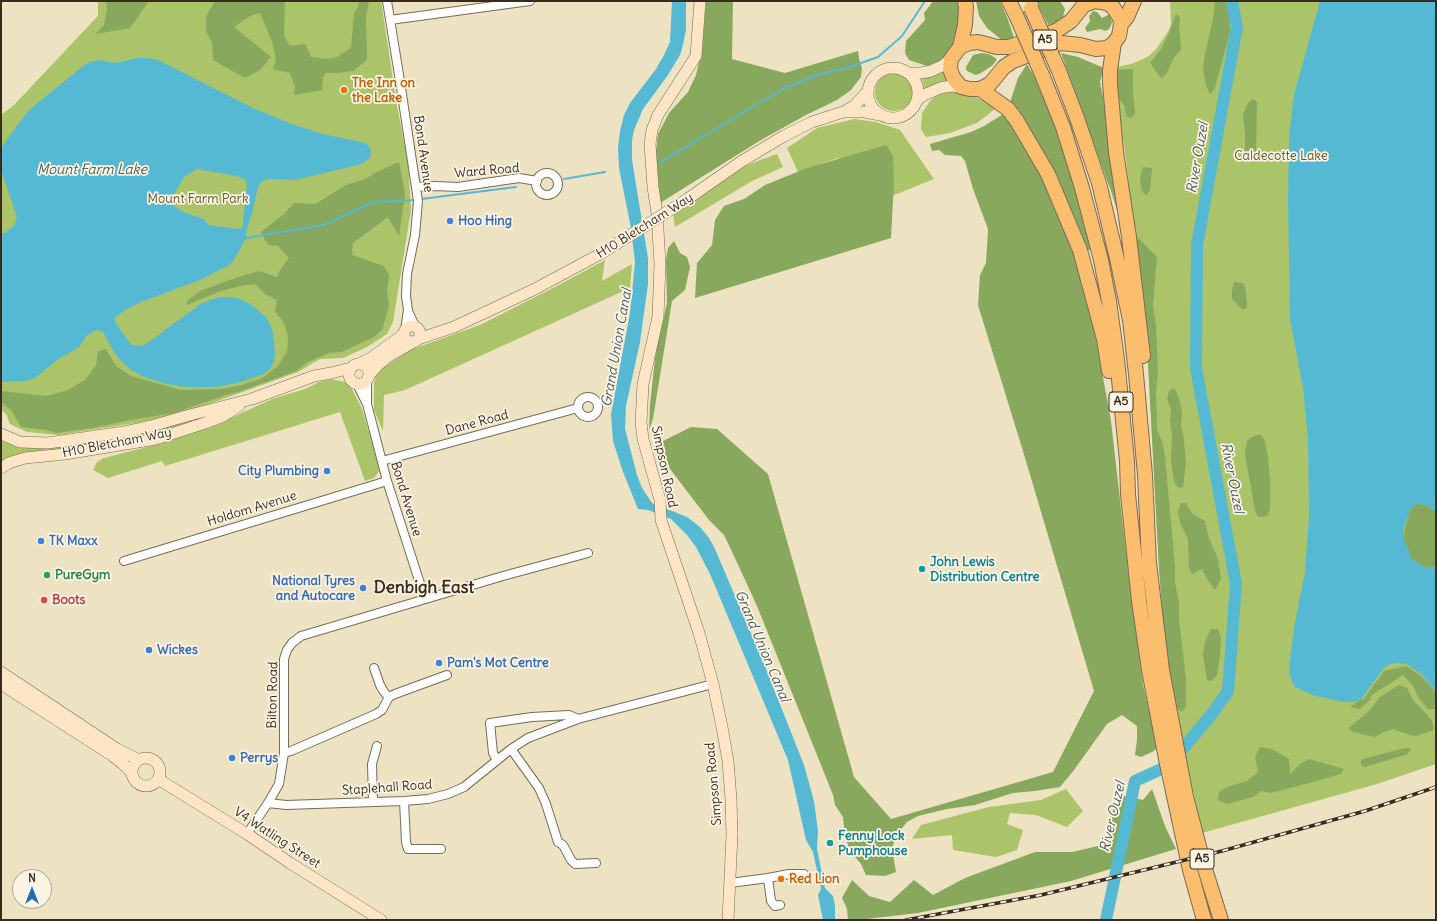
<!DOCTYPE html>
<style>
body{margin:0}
#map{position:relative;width:1437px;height:921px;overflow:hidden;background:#ede3c2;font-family:Delius,sans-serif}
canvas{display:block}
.frame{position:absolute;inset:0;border:2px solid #3b2a1e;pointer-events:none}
.north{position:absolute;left:12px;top:869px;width:40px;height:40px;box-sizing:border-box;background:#fcf5e5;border:1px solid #afa495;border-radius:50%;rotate:0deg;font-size:11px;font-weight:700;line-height:16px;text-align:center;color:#3b2a1e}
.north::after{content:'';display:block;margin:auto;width:14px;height:18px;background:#1f6fb2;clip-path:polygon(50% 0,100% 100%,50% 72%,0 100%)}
</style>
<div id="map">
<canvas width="1437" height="921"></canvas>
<div class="frame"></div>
<div class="north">N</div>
</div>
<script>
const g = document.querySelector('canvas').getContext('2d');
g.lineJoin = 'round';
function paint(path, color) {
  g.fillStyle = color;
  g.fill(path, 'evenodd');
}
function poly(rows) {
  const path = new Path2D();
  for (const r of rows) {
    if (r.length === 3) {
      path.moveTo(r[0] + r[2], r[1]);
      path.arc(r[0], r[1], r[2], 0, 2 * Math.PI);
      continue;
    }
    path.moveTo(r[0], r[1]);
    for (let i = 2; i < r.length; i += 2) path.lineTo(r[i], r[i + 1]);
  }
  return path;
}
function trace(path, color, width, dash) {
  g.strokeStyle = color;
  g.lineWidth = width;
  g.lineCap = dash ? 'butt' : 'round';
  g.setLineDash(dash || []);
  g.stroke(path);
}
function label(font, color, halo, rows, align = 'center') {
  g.font = font + ' Delius,sans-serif';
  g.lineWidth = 3.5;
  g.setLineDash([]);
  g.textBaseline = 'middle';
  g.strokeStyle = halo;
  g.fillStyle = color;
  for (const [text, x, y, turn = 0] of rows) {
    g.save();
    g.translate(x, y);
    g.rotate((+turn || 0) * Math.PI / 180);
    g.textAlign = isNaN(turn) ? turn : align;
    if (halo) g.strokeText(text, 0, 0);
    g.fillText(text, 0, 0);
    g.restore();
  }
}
paint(poly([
 [98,1,381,1,397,106,408,162,411,210,393,322,387,334,367,347,343,358,320,359,298,372,184,413,136,423,59,435,27,432,10,424,6,414,1,410,1,115,14,105,94,20,98,16],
 [1170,1,1436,1,1436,764,1377,784,1202,833,1175,707,1163,619,1159,568,1147,344,1126,159,1116,95,1116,67,1131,64,1141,60,1149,56,1157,48,1169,30,1171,24],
 [949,68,954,80,941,82,924,89,923,82,920,75],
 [894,92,19],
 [948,91,960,91,984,101,995,109,977,123,950,133,926,137,921,129,922,113,930,101,938,94],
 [854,119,876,122,900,130,934,179,892,196,894,183,838,158,798,172,787,148,817,128],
 [777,154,783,167,752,181,675,227,673,213,747,165],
 [605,260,602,281,632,264,630,288,405,390,384,395,383,431,374,410,374,384,376,373,410,350,480,325,557,286],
 [331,379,345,382,351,387,362,409,380,470,374,478,365,481,340,412,165,466,162,461,108,478,93,470,97,462,104,458,162,443,218,424,272,399,305,389,319,382],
 [190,419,192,424,150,437,1,462,1,438,23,444],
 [1066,789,1083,811,1067,827,1036,815,1010,813,1007,824,1023,830,1017,850,996,857,953,850,952,835,912,839,921,825,989,807,1041,800]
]), '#abc369');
paint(poly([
 [106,1,129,2,149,1,130,28,95,34,104,25,107,9],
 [213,1,285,1,284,36,290,46,305,44,311,57,328,59,337,57,351,48,354,13,358,7,359,1,369,1,366,17,367,60,353,71,338,73,326,73,323,77,322,90,294,95,295,87,290,73,273,69,276,61,273,44,260,13,252,15,234,27,271,57,260,70,245,78,213,60,212,43,206,32,206,16,214,3],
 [706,1,733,1,732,59,785,73,858,51,859,59,862,68,861,77,851,90,837,100,806,115,761,140,660,203,658,177,655,160,658,134,669,113,688,92,696,75,702,49],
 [933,1,959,1,961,13,958,33,949,57,927,66,909,60,905,53,906,41,925,20,924,13],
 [976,1,1000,1,1007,17,1015,40,1003,41,987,28,979,16],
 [1036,1,1060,1,1065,9,1063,17,1057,24,1050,28],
 [1215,1,1225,1,1229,13,1230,32,1218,77,1214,90,1210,94,1206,85,1203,69,1205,54,1213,19],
 [1093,11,1097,12,1102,18,1110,14,1112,23,1109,29,1105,31,1100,29,1087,32,1085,28,1090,21,1089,16],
 [1176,14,1180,17,1179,26,1181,50,1174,57,1166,75,1161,78,1150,63,1161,49,1169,33],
 [981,53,989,54,997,59,993,65,981,73,976,75,969,72,966,70,966,67,973,55],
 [1061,53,1078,57,1104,68,1100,82,1110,133,1123,230,1112,194],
 [1027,64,1034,76,1060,138,1070,171,1092,250,1087,250,1081,244,1060,183,1031,132,1010,102,1018,78],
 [1133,69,1133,91,1135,114,1132,118,1127,117,1124,105,1116,95,1117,70],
 [1253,99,1257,102,1256,155,1254,158,1250,158,1245,153,1245,132,1243,115,1248,103],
 [1005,113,1025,146,1065,223,1091,312,1111,421,1130,587,1143,684,1157,747,1154,751,1141,757,1135,755,1137,740,1137,726,1122,715,1107,724,1074,770,1060,787,1035,791,1013,793,975,805,947,809,918,816,907,822,897,834,892,848,896,872,885,876,866,875,861,864,850,851,845,836,843,817,835,805,833,795,815,750,757,606,734,556,724,535,709,520,670,469,661,442,691,427,717,429,768,474,854,777,891,819,1053,772,1094,691,1026,461,978,305,980,275,986,263,988,229,973,189,965,161,961,156,945,155,939,150,932,151,930,144,971,132,984,126],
 [886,145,893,156,894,183,891,238,695,298,697,263,712,245,715,220,724,206,744,199,765,185,807,168],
 [399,162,405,194,399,236,388,217,353,243,352,255,384,266,389,275,387,291,389,306,382,330,374,337,342,352,329,353,308,362,296,371,241,391,226,395,174,413,130,420,93,428,56,433,46,430,21,427,12,411,1,402,1,391,47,396,68,390,85,380,96,365,98,351,106,349,116,366,131,376,181,390,221,389,242,385,262,378,278,366,287,352,288,337,284,323,275,311,277,300,265,294,255,284,240,286,218,292,187,305,187,301,200,291,238,277,259,271,277,277,280,270,289,258,278,246,269,245,265,240,261,232,284,214,294,203,315,204,346,185,365,179,377,172],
 [1143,167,1152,168,1150,190,1147,195,1142,192,1140,178],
 [1134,234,1157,257,1153,306,1156,325,1158,374,1156,392,1157,430,1162,441,1165,456,1175,567,1175,583,1179,602,1179,619,1186,679,1186,706,1182,712,1175,707,1169,669,1163,619,1159,568,1147,344],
 [674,241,680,253,687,257,690,267,685,290,672,301,653,419,649,430,650,405,656,350,667,303,666,260,668,248],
 [1234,282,1238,282,1244,284,1246,292,1247,307,1243,310,1232,299,1232,290],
 [1172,389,1175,389,1178,395,1182,411,1181,425,1184,440,1186,462,1183,487,1179,488,1174,482,1171,462,1172,435,1170,420,1171,409,1167,400,1169,391],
 [1257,435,1261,435,1265,441,1268,457,1270,480,1270,508,1268,515,1263,517,1258,517,1255,511,1245,454,1247,441,1250,438],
 [1181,503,1186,503,1192,514,1205,521,1209,538,1218,559,1221,579,1215,590,1209,582,1202,569,1192,574,1189,568,1188,539,1180,523,1178,512],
 [1418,503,1428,506,1436,513,1436,566,1426,568,1411,559,1403,537,1410,509],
 [1211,629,1218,629,1221,638,1220,656,1217,675,1211,681,1207,680,1203,655,1205,641],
 [1406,666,1421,676,1436,692,1436,709,1428,709,1418,697,1413,686,1403,675,1372,695,1370,700,1360,709,1350,707,1362,698,1363,700,1384,671],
 [1399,685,1407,688,1413,700,1431,719,1434,728,1432,731,1415,736,1403,733,1393,729,1386,731,1375,737,1353,732,1349,728,1369,711,1380,697],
 [1260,747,1272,749,1289,759,1290,774,1300,764,1309,759,1344,769,1341,774,1291,788,1270,793,1261,791,1253,797,1227,804,1218,800,1219,792,1227,787,1247,781,1258,772,1255,757],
 [1405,748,1411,748,1408,754,1365,767,1361,765,1361,760,1367,758],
 [1152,789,1165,826,1176,849,1071,881,918,913,858,920,848,920,847,909,842,898,852,880,869,896,890,902,914,880,933,895,965,878,1035,852,1072,852,1098,846,1105,848,1117,792,1124,796,1143,800]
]), '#88a95d');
paint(poly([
 [672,1,686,1,686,30,682,49,680,55,668,75,643,109,634,130,632,140,632,160,648,258,648,284,640,342,626,406,625,429,637,475,642,488,652,503,687,517,700,527,709,538,715,549,764,664,804,765,814,801,818,831,817,849,825,888,833,896,835,906,835,920,823,920,818,895,821,889,813,852,806,840,788,760,710,574,696,547,687,535,671,519,648,510,638,509,623,472,613,441,611,414,630,313,635,262,631,228,619,168,618,148,620,131,624,115,630,103,656,69,664,55,670,42],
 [1320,1,1436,1,1436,513,1428,506,1418,503,1410,509,1404,528,1403,537,1412,559,1426,568,1436,566,1436,691,1421,674,1407,664,1399,663,1390,664,1384,668,1362,698,1355,702,1345,702,1315,696,1295,687,1292,682,1289,670,1294,628,1305,572,1309,518,1308,438,1303,388,1290,319,1288,202,1289,137,1294,95],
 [137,58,147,58,158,60,253,108,289,123,319,133,365,143,371,149,370,158,363,163,358,165,295,180,269,179,262,181,258,187,253,210,247,228,246,238,239,251,231,264,200,280,141,302,127,309,115,317,115,322,130,343,133,345,140,346,146,344,202,303,219,297,230,297,240,299,250,304,265,316,270,324,273,333,275,353,274,362,270,369,264,374,241,382,217,387,186,387,166,384,142,376,131,370,122,362,114,352,103,332,97,330,87,335,79,347,57,360,35,378,25,381,1,382,1,235,14,226,17,217,1,170,1,148,22,119,29,110,87,63,100,60,116,63],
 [197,169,237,176,246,180,247,187,243,222,243,226,240,229,229,228,208,225,204,219,183,212,174,206,172,202,172,198,184,177]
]), '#56b9d4');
trace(poly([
 [659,163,783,89,816,75,844,69,878,57,902,36,925,1],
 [564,179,605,172],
 [421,199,516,187],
 [246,238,324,225,374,202,416,200]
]), '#56b9d4', 2);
trace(poly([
 [1106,920,1135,781,1168,766,1212,714,1228,691,1236,584,1196,368,1197,245,1237,27,1232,1]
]), '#56b9d4', 12);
const street = poly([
 [387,1,400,81,418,201,415,235,407,274,406,296,408,310,405,330],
 [390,20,530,1],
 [547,184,11],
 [416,187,435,186,458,187,519,178,537,181],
 [408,311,415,326],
 [357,384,367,404,367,379],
 [588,407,10],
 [367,404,387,481,425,599],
 [382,461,578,408],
 [124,561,387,481],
 [374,668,380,685,384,692,389,697],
 [511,749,539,788,546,804,558,842,563,845,571,860,575,864,596,863],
 [284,753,291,751,376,714,382,710,389,697,395,694,447,675],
 [497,760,493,753,490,723,532,717,569,715,578,719],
 [373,801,372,764,377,746],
 [404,801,406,842,408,849,441,849],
 [268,803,286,805,404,801,428,799,448,794,464,787,511,749,528,738,578,719,713,684],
 [247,834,268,803,279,784,284,753,284,659,287,650,292,643,301,636,503,576,588,553],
 [768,878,771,901,775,906,780,905],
 [730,883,768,878,789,874,804,874]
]);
const secondary = poly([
 [700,1,696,56,658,115,652,130,650,144,653,187,657,213,660,264,658,317,643,384,641,423,643,439,660,500,661,520,699,633,713,684,722,727,728,761,731,799,732,835,728,920],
 [893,93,25],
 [909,73,921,73,931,71,942,66,951,59],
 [917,100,924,95,940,88,951,86,961,87],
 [845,112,865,112,880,115],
 [686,200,742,161,784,136,812,122,843,112,854,106,867,92],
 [412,334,8],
 [418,339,454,327,533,290,602,253],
 [359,364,371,358,404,334],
 [359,374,10],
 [369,375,378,365,389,356,415,341],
 [1,434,20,442,48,443,124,432,155,425,186,416,252,399,314,376,331,373,351,368],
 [1,468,9,463,25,458,65,454,156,439,205,423,223,416,239,406],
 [1,672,117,749,139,760],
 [1,684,113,756,123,764,132,773],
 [146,772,14],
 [158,779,247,834,290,863,381,920]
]);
const highway = poly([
 [1009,1,1016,15],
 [1095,1,1107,3,1113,7,1120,18,1121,24,1119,36,1114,43,1107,48,1096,49,1080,45,1061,43,1013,61,1004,67,990,84,980,89,970,89,961,87,953,77,950,69,951,59,960,47,969,43,978,42,997,47,1009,47,1056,31,1071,21,1084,5,1095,1],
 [1121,24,1127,17,1134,1],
 [1114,43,1110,70,1110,84,1116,152,1129,237,1143,356],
 [960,47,965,25,966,7,965,1],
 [1059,71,1077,118,1099,183,1118,263,1130,320,1136,374,1145,475,1149,563,1162,670,1186,797,1205,869,1221,920],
 [1043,77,1063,127,1082,188,1101,260,1109,301,1117,359,1127,461,1128,494,1139,601,1149,670,1166,759,1190,870,1204,920],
 [980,89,1008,109,1017,121,1048,174,1080,250,1104,339,1109,371]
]);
trace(street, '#796b57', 10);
trace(secondary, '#796b57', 12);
trace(highway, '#796b57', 16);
trace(street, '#fff', 8);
trace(secondary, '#fde5c5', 11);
trace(highway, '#fbbe6e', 14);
const rail = poly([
 [906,920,1041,895,1222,851,1365,811,1436,787]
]);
trace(rail, '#3b2a1e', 3.5);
trace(rail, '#fcf5e5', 2, [6]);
const secondaryBridge = poly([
 [602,253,686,200]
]);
const highwayBridge = poly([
 [1031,8,1059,71],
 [1016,15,1043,77]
]);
trace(secondaryBridge, '#796b57', 12, []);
trace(highwayBridge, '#796b57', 16, []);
trace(secondaryBridge, '#fde5c5', 11);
trace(highwayBridge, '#fbbe6e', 14);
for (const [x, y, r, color] of [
 [344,90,4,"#e8710a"],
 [450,221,4,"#3f7fe0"],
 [327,471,4,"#3f7fe0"],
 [41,541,4,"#3f7fe0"],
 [922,569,4,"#0f9aa8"],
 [47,575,4,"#2e9e5b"],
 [363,588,4,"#3f7fe0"],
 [44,600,4,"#e0444e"],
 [149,650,4,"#3f7fe0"],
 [439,663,4,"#3f7fe0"],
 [232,758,4,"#3f7fe0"],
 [830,843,4,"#0f9aa8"],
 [781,879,4,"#e8710a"]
]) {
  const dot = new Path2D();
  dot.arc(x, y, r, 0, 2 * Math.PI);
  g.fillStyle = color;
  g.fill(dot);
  trace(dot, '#fcf5e5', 1.5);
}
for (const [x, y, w] of [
 [1045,40,24],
 [1121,402,24],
 [1202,859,24]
]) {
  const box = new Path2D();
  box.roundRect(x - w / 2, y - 10, w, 20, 3);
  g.fillStyle = '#fcf5e5';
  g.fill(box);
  trace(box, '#3b2a1e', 1);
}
label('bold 12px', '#3b2a1e', null, [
 ["A5",1045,40],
 ["A5",1121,402],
 ["A5",1202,859]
]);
label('bold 13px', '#c56008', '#fcf5e5', [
 ["The Inn on",352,83],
 ["the Lake",352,98],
 ["Red Lion",789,879]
], 'left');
label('13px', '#3b2a1e', '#fcf5e5', [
 ["Bond Avenue",423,154,82],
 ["Ward Road",487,171,-5],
 ["H10 Bletcham Way",645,226,-32],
 ["Dane Road",477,423,-15],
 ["H10 Bletcham Way",117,443,-11],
 ["Simpson Road",664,467,78],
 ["Bond Avenue",406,499,73],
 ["Holdom Avenue",252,509,-17],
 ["Bilton Road",273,695,-89],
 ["Simpson Road",714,784,-95],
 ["Staplehall Road",387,788,-4],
 ["V4 Watling Street",277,838,33]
]);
label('13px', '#5d5834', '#fcf5e5', [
 ["Caldecotte Lake",1281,156],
 ["Mount Farm Park",198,199]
]);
label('bold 13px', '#366cbe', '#fcf5e5', [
 ["Hoo Hing",458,221],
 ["City Plumbing",319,471,"right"],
 ["TK Maxx",49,541],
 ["National Tyres",355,581,"right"],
 ["and Autocare",355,596,"right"],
 ["Wickes",157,650],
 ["Pam's Mot Centre",447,663],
 ["Perrys",240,758]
], 'left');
label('bold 13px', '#0d838f', '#fcf5e5', [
 ["John Lewis",930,562],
 ["Distribution Centre",930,577],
 ["Fenny Lock",838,836],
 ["Pumphouse",838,851]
], 'left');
label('bold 13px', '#27864d', '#fcf5e5', [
 ["PureGym",55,575]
], 'left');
label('bold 13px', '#be3a42', '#fcf5e5', [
 ["Boots",52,600]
], 'left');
label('italic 14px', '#445c5e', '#fcf5e5', [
 ["River Ouzel",1198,158,-80],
 ["Mount Farm Lake",92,170],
 ["Grand Union Canal",617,348,-80],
 ["River Ouzel",1232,478,79],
 ["Grand Union Canal",762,646,67],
 ["River Ouzel",1113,817,-77]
]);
label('bold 17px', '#3b2a1e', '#fcf5e5', [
 ["Denbigh East",424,588]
]);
</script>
